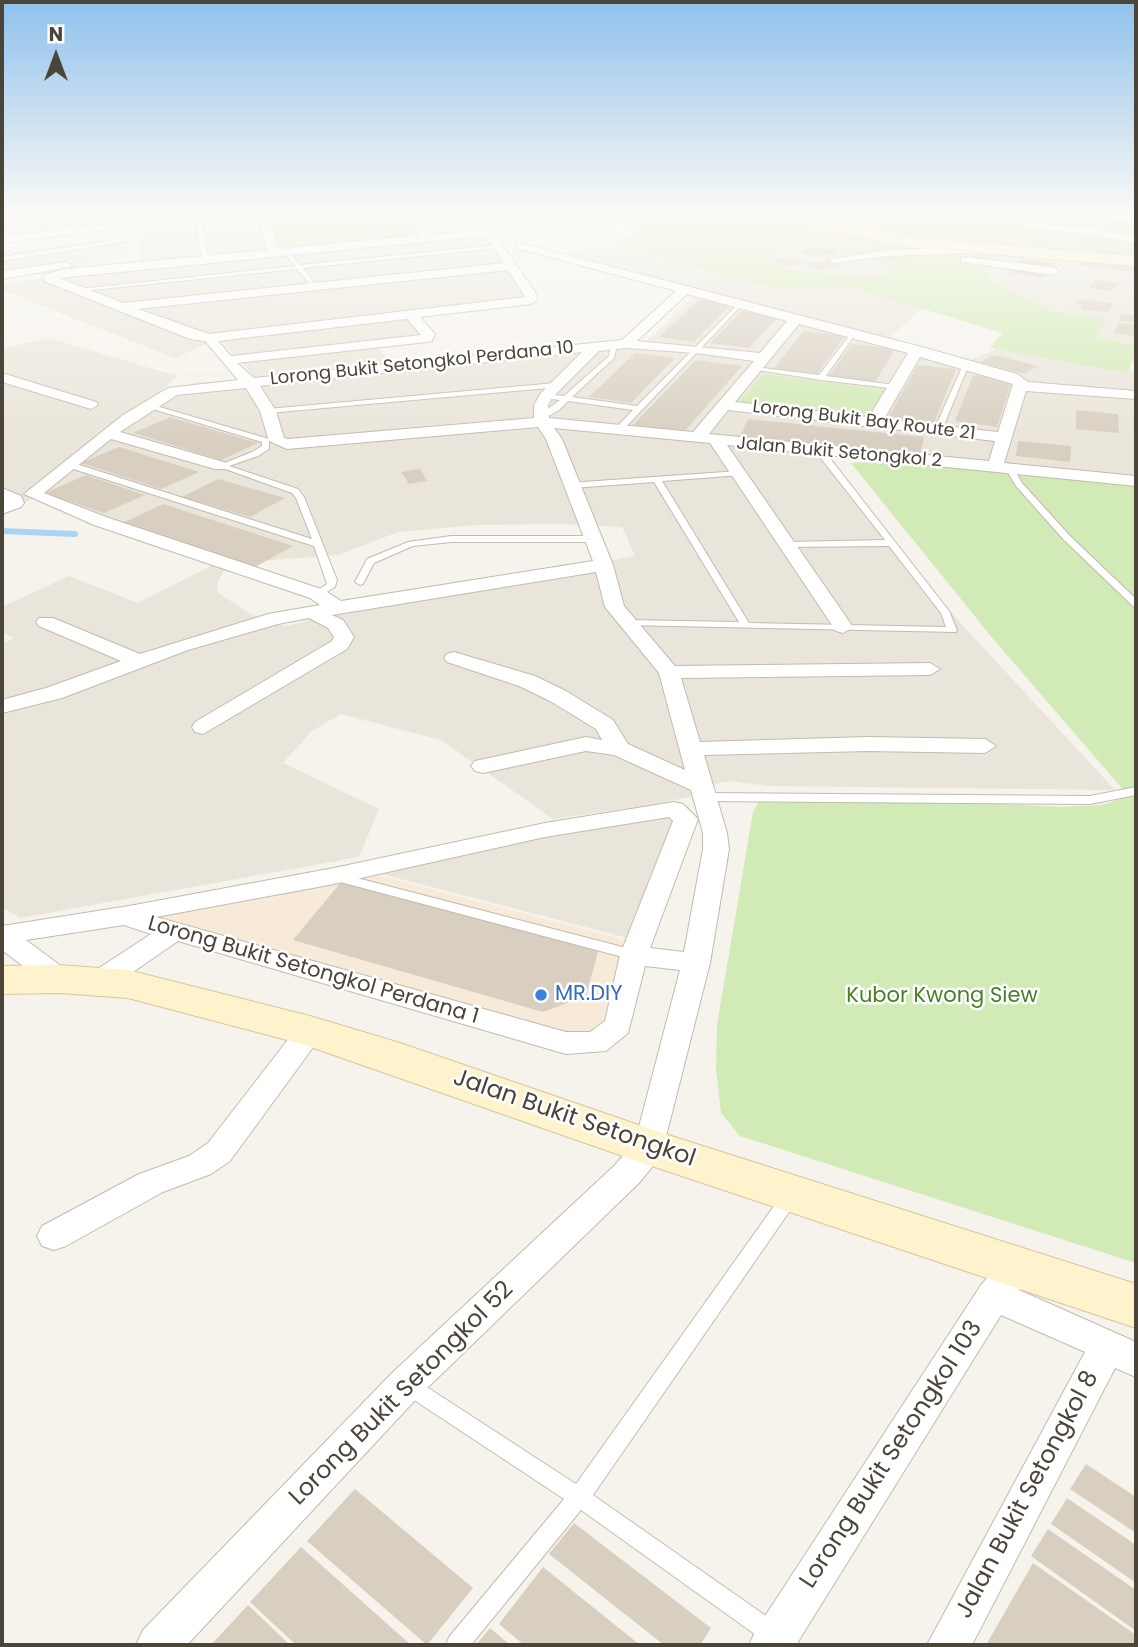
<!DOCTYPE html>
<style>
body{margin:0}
#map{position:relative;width:1138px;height:1647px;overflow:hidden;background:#f6f3ec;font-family:Poppins,sans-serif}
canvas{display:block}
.frame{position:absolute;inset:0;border:4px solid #4b4439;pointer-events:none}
.north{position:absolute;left:21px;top:21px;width:70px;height:70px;-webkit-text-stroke:5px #fff;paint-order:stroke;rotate:0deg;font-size:19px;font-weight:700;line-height:28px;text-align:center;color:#4b4439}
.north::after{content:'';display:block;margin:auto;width:24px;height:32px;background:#4b4439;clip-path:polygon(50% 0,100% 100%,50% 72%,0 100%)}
</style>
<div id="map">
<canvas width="1138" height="1647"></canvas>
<div class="frame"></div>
<div class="north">N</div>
</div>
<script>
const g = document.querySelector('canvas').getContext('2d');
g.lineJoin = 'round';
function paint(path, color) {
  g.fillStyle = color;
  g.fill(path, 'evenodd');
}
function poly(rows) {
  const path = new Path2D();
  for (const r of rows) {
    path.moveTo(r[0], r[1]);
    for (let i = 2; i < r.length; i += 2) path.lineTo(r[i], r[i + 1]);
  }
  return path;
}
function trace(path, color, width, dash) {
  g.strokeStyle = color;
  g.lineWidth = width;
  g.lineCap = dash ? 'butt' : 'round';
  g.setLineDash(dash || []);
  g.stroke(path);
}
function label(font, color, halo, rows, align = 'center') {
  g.font = font + ' Poppins,sans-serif';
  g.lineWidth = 5;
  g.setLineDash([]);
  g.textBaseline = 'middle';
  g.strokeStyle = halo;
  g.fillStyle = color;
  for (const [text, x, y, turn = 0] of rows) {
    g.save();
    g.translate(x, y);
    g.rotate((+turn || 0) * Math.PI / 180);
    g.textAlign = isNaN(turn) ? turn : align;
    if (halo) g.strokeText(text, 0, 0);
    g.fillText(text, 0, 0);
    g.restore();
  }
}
paint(poly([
 [2,212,137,212,136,224,2,240],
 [141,212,480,212,537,295,537,300,411,316,426,335,373,342,401,373,591,348,622,348,647,341,702,289,556,255,628,243,856,286,925,305,888,339,968,361,999,348,1136,372,1136,478,830,450,823,460,846,492,966,629,1115,790,768,786,730,781,718,783,706,793,657,804,553,819,441,740,341,714,312,731,283,763,379,809,359,857,20,918,2,907,2,644,14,638,2,632,2,607,69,576,138,603,219,562,37,497,2,513,2,349,48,338,178,376,159,393,197,382,258,381,219,338,175,358,2,290,2,284,143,263,139,260],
 [560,524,622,527,635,556,367,605,287,626,265,623,218,593,217,584,223,572,234,563,339,555,398,532,476,525],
 [103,240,123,240,129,253,125,258,2,278,2,254],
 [829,243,894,270,878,278,785,269,758,258,782,249],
 [1024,247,1136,259,1136,345,1094,338,1107,319,1052,311,990,280,984,271,990,260],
 [683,815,647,943,366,870,379,860]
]), '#eae5da');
paint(poly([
 [354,869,633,942,609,1025,587,1041,128,913]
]), '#f7ead8');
paint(poly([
 [270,212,417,212,433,238,280,253],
 [584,212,1136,212,1136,259,1024,247,990,260,984,271,990,280,1052,311,1108,319,1095,338,1136,345,1136,361,1132,360,1128,373,990,348,1002,333,848,286,772,287,718,274,620,243,637,230],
 [829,243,894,270,878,278,785,269,759,258,782,249],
 [763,374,885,390,866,419,739,402],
 [877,461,1136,486,1136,1263,740,1136,721,1113,716,1070,717,1025,753,812,760,800,911,800,1062,807,1102,805,1124,798,1126,793,994,640,851,463]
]), '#d2eab5');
trace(poly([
 [2,531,75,534]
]), '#a9d4f2', 6);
paint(poly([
 [1083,237,1111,241,1105,247,1077,243],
 [825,247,839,253,812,257,799,251],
 [1087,256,1136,263,1136,269,1134,272,1079,265],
 [794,257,808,263,830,260,844,266,817,270,803,264,784,266,771,260],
 [1023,259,1055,263,1050,268,1017,263],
 [1013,268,1047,272,1043,278,1009,273],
 [1096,280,1119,283,1112,291,1089,288],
 [1081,299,1114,304,1107,312,1081,309,1084,305,1077,304],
 [699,300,732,303,694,342,659,337],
 [742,311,779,316,749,348,710,343],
 [1120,314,1136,315,1136,322,1120,321],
 [1119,323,1136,325,1136,336,1113,333],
 [804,331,845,336,817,374,773,369],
 [852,344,895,349,875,382,829,376],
 [635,353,675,358,631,403,589,397],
 [994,355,1038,366,1024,374,980,362],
 [696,360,742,366,683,433,632,426],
 [918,365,956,369,934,423,888,417],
 [973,375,1012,380,997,427,955,421],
 [1076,410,1118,414,1119,433,1076,429],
 [170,417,258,443,221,460,133,433],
 [748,419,924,437,920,455,740,436],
 [1018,441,1071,446,1070,462,1016,456],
 [119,447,199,472,161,489,81,463],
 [420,469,427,481,409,484,401,472],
 [86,475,145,495,104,513,45,493],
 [218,479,285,498,250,517,182,497],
 [163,504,293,546,255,567,123,523],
 [342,881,599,948,586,996,543,1012,293,940],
 [1086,1464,1136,1497,1136,1533,1070,1489],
 [355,1489,473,1588,427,1645,307,1541],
 [1067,1498,1136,1545,1136,1583,1051,1524],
 [574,1523,711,1628,700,1645,664,1645,549,1554],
 [1048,1529,1136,1590,1136,1631,1031,1556],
 [301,1547,411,1645,296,1645,250,1602],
 [1033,1563,1136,1635,1136,1645,986,1645],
 [543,1567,640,1645,524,1645,499,1624],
 [248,1605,290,1645,211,1645],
 [490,1628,510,1645,476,1645]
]), '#d8cfc1');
const lane = poly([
 [76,212,95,212,2,225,2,221,76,212],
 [194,212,200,212,208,259,205,261,202,259,194,212],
 [473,212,478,212,490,233,486,233,473,212],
 [134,237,136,240,2,261,2,257,134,237],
 [498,245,500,248,303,268,317,287,314,289,297,269,72,292,69,290,295,266,284,252,287,250,300,265,498,245],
 [741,301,743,304,620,433,613,431,633,410,568,401,559,410,545,418,538,416,560,400,543,398,543,394,564,396,609,356,611,345,614,343,617,345,614,358,572,397,637,406,741,301],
 [853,331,856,333,826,376,895,385,899,387,898,389,821,380,751,369,755,367,819,375,853,331],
 [964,363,969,364,942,430,935,432,934,430,964,363],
 [556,383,559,383,559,387,268,413,264,411,268,409,556,383],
 [146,403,269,439,269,449,258,456,229,466,298,489,304,497,337,580,335,587,320,596,317,597,312,594,327,584,314,546,64,466,64,462,70,462,312,539,296,498,292,493,217,466,252,452,262,446,262,442,146,407,146,403],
 [816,448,822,448,949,611,957,630,956,632,623,625,623,621,627,620,739,622,654,482,572,488,569,487,569,483,739,471,743,473,742,475,662,481,749,623,946,627,941,613,889,546,785,547,785,543,788,542,885,540,816,452,816,448],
 [1007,467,1013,467,1022,483,1070,536,1136,599,1136,607,1133,606,1064,540,1016,486,1006,469,1007,467],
 [451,536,593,536,597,539,593,542,451,542,413,546,374,563,363,584,360,585,355,582,367,559,408,542,451,536],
 [1136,787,1136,795,1090,804,705,801,699,797,705,793,1090,796,1136,787],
 [334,872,634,950,639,952,641,955,639,958,634,960,329,879,328,876,329,873,334,872],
 [790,1190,796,1192,798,1197,796,1202,593,1495,796,1637,799,1645,770,1645,581,1510,471,1645,446,1645,449,1637,564,1499,402,1392,400,1386,402,1380,409,1377,416,1380,576,1484,784,1192,790,1190]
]);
const street = poly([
 [257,212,267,212,278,249,420,235,407,212,417,212,430,234,492,230,537,295,537,300,531,304,420,317,435,334,432,341,427,342,237,363,254,378,622,340,676,291,516,248,516,244,520,243,922,347,1017,374,1028,382,1136,391,1136,399,1026,391,1004,463,1136,476,1136,486,727,445,853,627,843,633,836,631,710,443,554,428,562,439,613,565,624,606,675,666,930,663,940,669,930,675,681,678,700,742,868,737,985,739,996,746,985,753,868,751,704,755,727,833,729,849,710,963,661,1156,639,1183,419,1396,187,1645,136,1645,143,1630,393,1372,615,1165,635,1142,680,970,645,966,628,1033,606,1051,566,1054,178,941,110,988,100,991,90,988,86,981,90,974,151,934,124,925,26,940,69,972,73,979,69,986,59,989,49,986,2,950,2,926,129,906,334,868,545,823,674,802,683,804,698,819,650,948,684,952,703,849,703,833,691,790,614,755,586,751,483,773,475,771,471,766,475,761,586,737,602,740,596,729,550,701,519,686,447,662,444,658,447,654,454,652,535,676,566,691,613,720,628,744,685,770,659,673,605,607,596,572,332,615,343,620,354,637,347,649,203,734,195,732,192,727,195,722,332,641,334,637,328,628,309,618,278,624,188,650,62,698,2,713,2,700,46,688,121,661,39,626,36,622,39,618,53,618,140,654,268,614,320,605,310,598,94,525,24,494,123,415,168,388,238,380,205,341,190,339,44,281,44,275,64,269,267,250,257,212],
 [485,236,504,263,123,303,59,278,485,236],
 [508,270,525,297,209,334,138,309,508,270],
 [687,294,787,321,760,353,637,341,687,294],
 [407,319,421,335,231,356,218,341,407,319],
 [799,324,908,353,869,417,735,402,799,324],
 [626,348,696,353,754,361,693,432,549,418,548,405,552,398,599,351,626,348],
 [582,352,541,393,534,405,534,418,288,439,284,438,276,411,260,386,582,352],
 [920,357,1013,384,998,432,884,419,920,357],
 [246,388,260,411,269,441,287,449,538,427,546,439,593,561,341,601,324,590,106,517,44,493,111,439,215,469,227,469,227,463,120,432,177,395,246,388],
 [728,410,995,441,989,461,709,434,728,410],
 [669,817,673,821,620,955,605,1021,590,1032,566,1032,156,917,334,884,545,837,669,817],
 [990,212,1005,212,1027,222,1096,229,1136,238,1136,244,1096,235,1025,228,990,212],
 [1078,212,1136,214,1136,220,1083,215,1078,212],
 [134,221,138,222,138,226,2,243,2,237,134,221],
 [989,247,995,250,993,252,888,256,833,263,827,260,888,250,989,247],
 [965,257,1053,267,1059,271,1053,275,961,262,961,258,965,257],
 [66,262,72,265,70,267,2,279,2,271,66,262],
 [2,373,96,402,98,405,91,409,2,382,2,373],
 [2,488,21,496,24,503,21,507,2,514,2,503,5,501,2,500,2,488],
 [310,1020,320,1024,325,1031,230,1161,211,1174,163,1192,66,1246,54,1250,42,1246,37,1236,42,1226,139,1174,189,1156,208,1143,300,1024,310,1020],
 [1016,1253,1028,1258,1033,1268,1019,1290,1136,1342,1136,1377,1115,1368,972,1645,927,1645,1085,1352,1001,1315,796,1645,749,1645,756,1630,981,1285,1004,1258,1016,1253]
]);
const secondary = poly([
 [756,212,787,212,905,237,1136,256,1136,266,905,247,756,212],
 [59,965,128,970,310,1016,400,1043,662,1133,1136,1284,1136,1328,634,1160,302,1044,128,998,59,993,2,994,2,966,59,965]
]);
trace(lane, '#c2bbae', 2);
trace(street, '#c2bbae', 2);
trace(secondary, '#d6c79b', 2);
paint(lane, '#fff');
paint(street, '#fff');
paint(secondary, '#fff3cd');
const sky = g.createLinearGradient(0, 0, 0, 443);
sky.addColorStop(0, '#8fc1ec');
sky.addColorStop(0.48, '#fbfaf6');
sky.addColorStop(1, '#fbfaf600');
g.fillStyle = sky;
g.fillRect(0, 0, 1138, 443);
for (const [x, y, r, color] of [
 [541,995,7,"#3f7fe0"]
]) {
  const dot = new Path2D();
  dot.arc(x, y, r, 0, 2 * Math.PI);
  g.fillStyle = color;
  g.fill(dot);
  trace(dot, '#fff', 2.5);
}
label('18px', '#4b4439', '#fff', [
 ["Lorong Bukit Setongkol Perdana 10",422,364,-6],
 ["Lorong Bukit Bay Route 21",864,421,7],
 ["Jalan Bukit Setongkol 2",839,453,5]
]);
label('21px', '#4b4439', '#fff', [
 ["Lorong Bukit Setongkol Perdana 1",313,971,16]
]);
label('21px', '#366cbe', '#fff', [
 ["MR.DIY",555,995]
], 'left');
label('21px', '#4a7f2a', '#fff', [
 ["Kubor Kwong Siew",942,997]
]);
label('24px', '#4b4439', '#fff', [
 ["Jalan Bukit Setongkol",574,1119,19],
 ["Lorong Bukit Setongkol 52",402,1394,-45],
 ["Lorong Bukit Setongkol 103",892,1455,-57],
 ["Jalan Bukit Setongkol 8",1028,1495,-62]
]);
</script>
